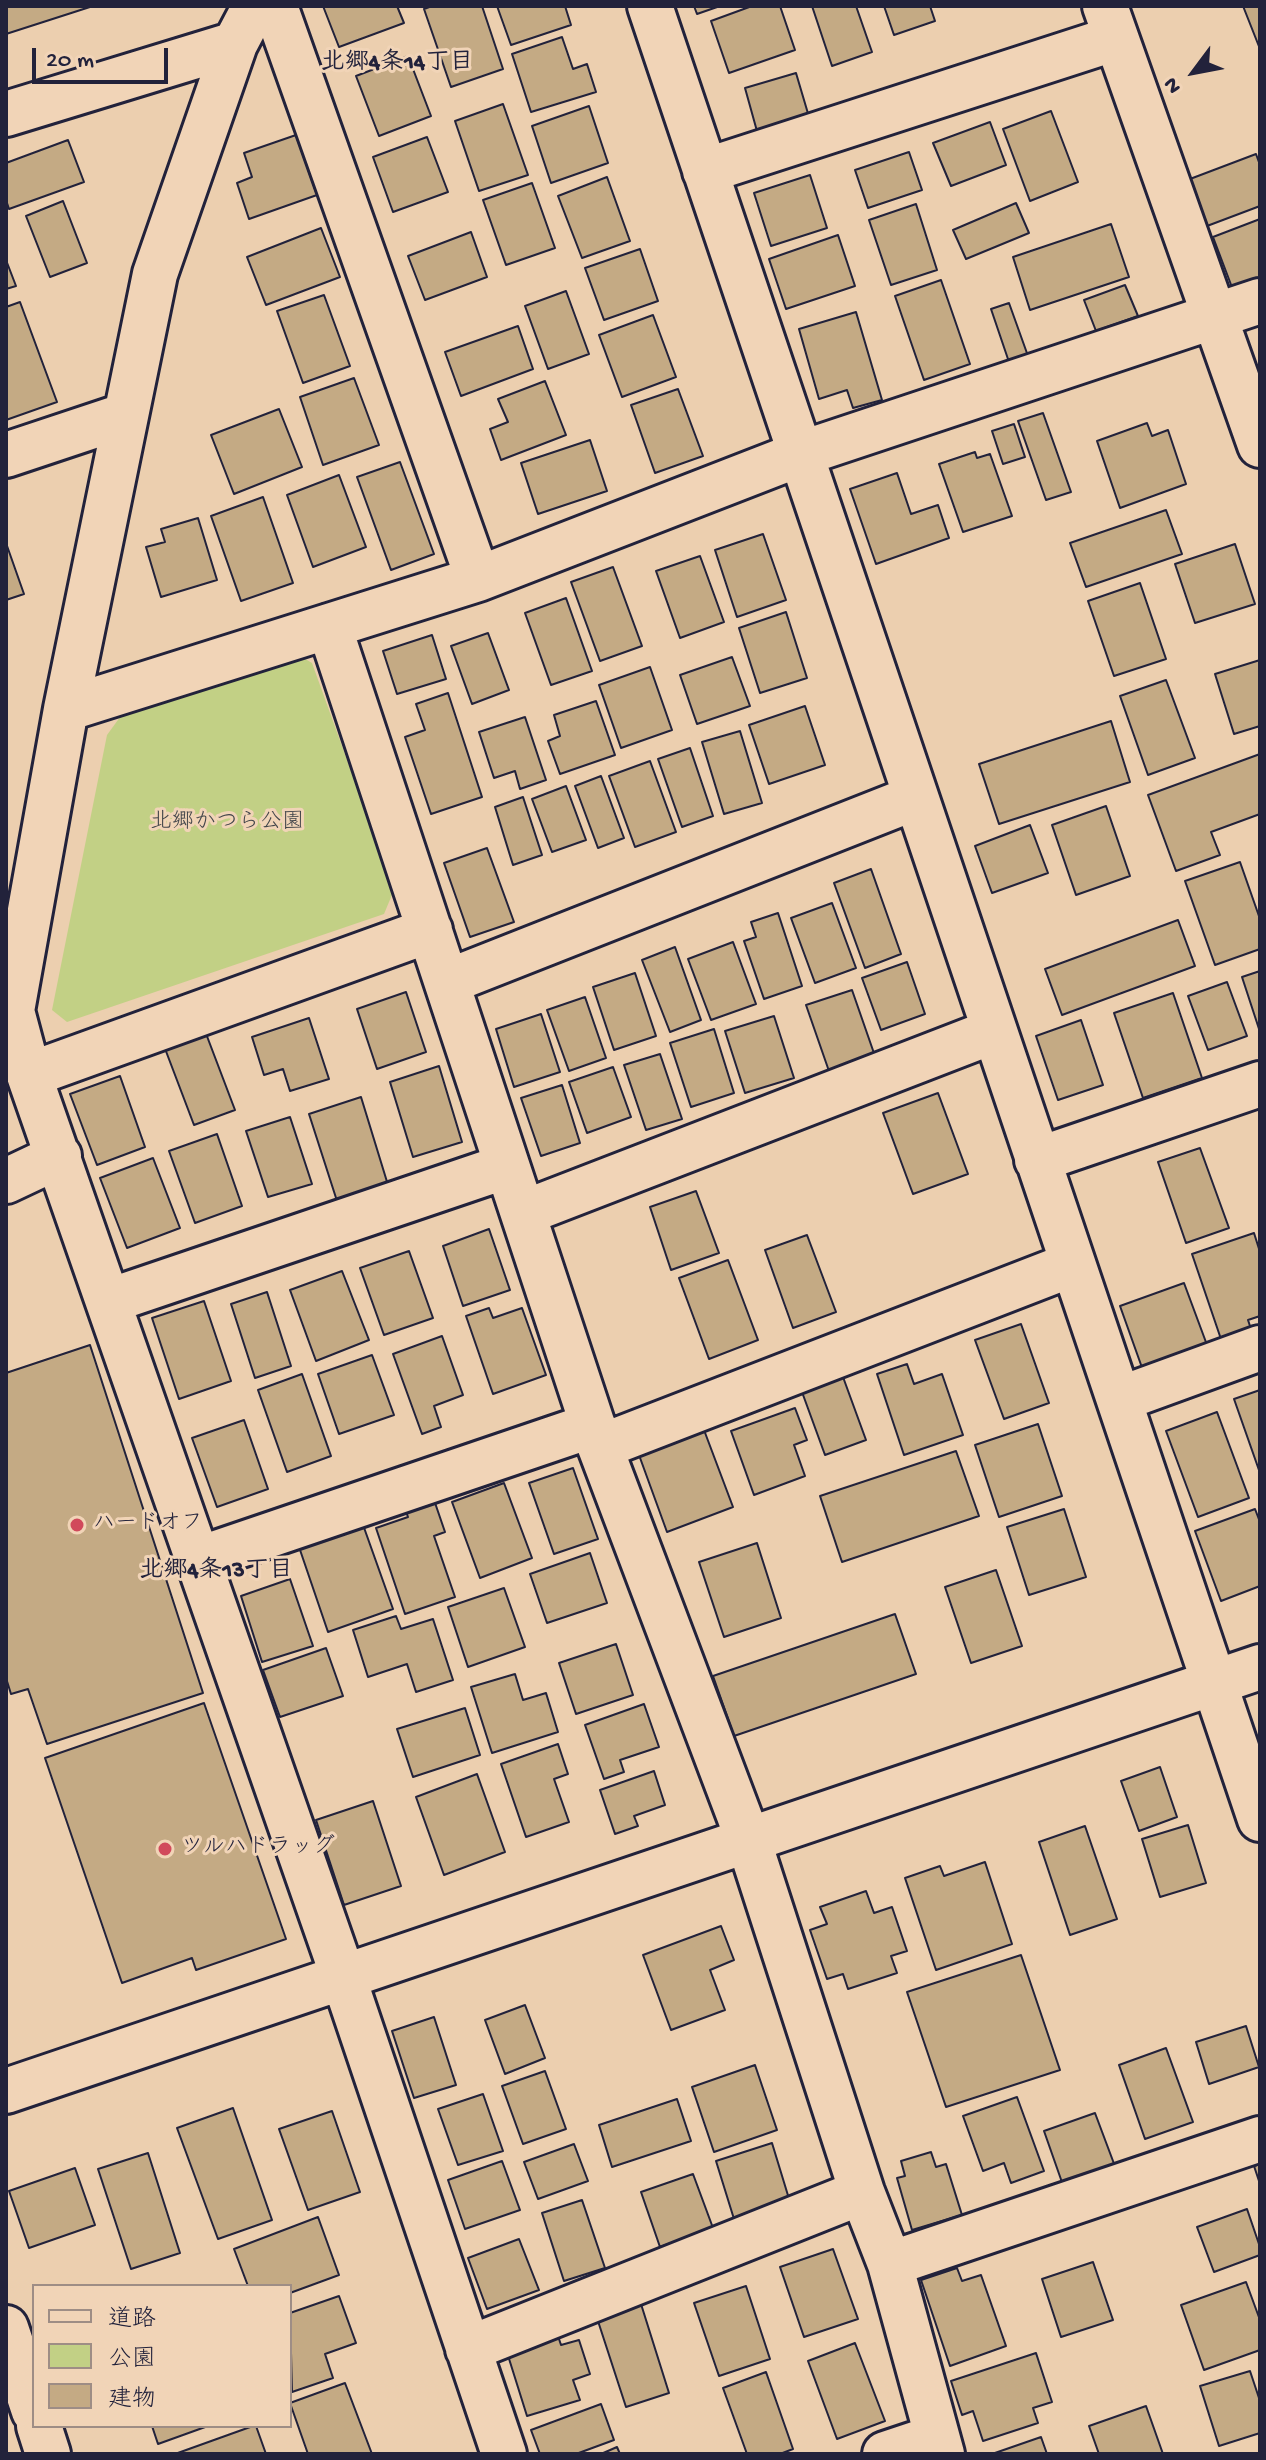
<!DOCTYPE html>
<meta charset="utf-8">
<style>
body{margin:0}
#map{position:relative;width:1266px;height:2460px;overflow:hidden;background:#eccfaf;font-family:"Gochi Hand","Klee One",sans-serif}
canvas{display:block}
.frame{position:absolute;inset:0;border:8px solid #22223b;pointer-events:none}
.legend{position:absolute;left:32px;top:2284px;width:260px;height:144px;box-sizing:border-box;background:#f1d4b7;border:2px solid #9e8d85;margin:0;padding:10px 14px;list-style:none;font-size:24px;color:#22223b}
.legend li{display:flex;align-items:center;gap:16px;height:40px}
.legend b{width:40px;border:2px solid #9e8d85}
.north{position:absolute;left:1154px;top:32px;width:80px;height:80px;-webkit-text-stroke:6px #f1d4b7;paint-order:stroke;rotate:238deg;font-size:22px;font-weight:700;line-height:32px;text-align:center;color:#22223b}
.north::after{content:'';display:block;margin:auto;width:28px;height:36px;background:#22223b;clip-path:polygon(50% 0,100% 100%,50% 72%,0 100%)}
.scale{position:absolute;left:32px;top:48px;width:136px;height:36px;box-sizing:border-box;border:4px solid #22223b;border-top:0;padding-left:10px;font-size:24px;line-height:28px;white-space:nowrap;color:#22223b;-webkit-text-stroke:6px #f1d4b7;paint-order:stroke}
</style>
<div id="map">
<canvas width="1266" height="2460"></canvas>
<div class="frame"></div>
<ul class="legend">
<li><b style="height:10px;background:#f1d4b7"></b>道路</li>
<li><b style="height:22px;background:#c2d085"></b>公園</li>
<li><b style="height:22px;background:#c4aa84"></b>建物</li>
</ul>
<div class="north">N</div>
<div class="scale">20 m</div>
</div>
<script>
const g = document.querySelector('canvas').getContext('2d');
g.lineJoin = 'round';
function paint(path, color) {
  g.fillStyle = color;
  g.fill(path, 'evenodd');
}
function poly(rows) {
  const path = new Path2D();
  for (const r of rows) {
    path.moveTo(r[0], r[1]);
    for (let i = 2; i < r.length; i += 2) path.lineTo(r[i], r[i + 1]);
  }
  return path;
}
function trace(path, color, width, dash) {
  g.strokeStyle = color;
  g.lineWidth = width;
  g.lineCap = dash ? 'butt' : 'round';
  g.setLineDash(dash || []);
  g.stroke(path);
}
function label(font, color, halo, rows, align = 'center') {
  g.font = font + ' "Gochi Hand","Klee One",sans-serif';
  g.lineWidth = 6;
  g.setLineDash([]);
  g.textBaseline = 'middle';
  g.strokeStyle = halo;
  g.fillStyle = color;
  for (const [text, x, y, turn = 0] of rows) {
    g.save();
    g.translate(x, y);
    g.rotate((+turn || 0) * Math.PI / 180);
    g.textAlign = isNaN(turn) ? turn : align;
    if (halo) g.strokeText(text, 0, 0);
    g.fillText(text, 0, 0);
    g.restore();
  }
}
paint(poly([
 [297,654,312,663,394,890,384,914,67,1022,52,1010,107,735,123,713]
]), '#c2d085');
const building = poly([
 [6,6,93,6,6,34,6,6],
 [323,6,397,6,404,23,339,47,323,6],
 [432,6,482,6,503,69,451,87,424,9,432,6],
 [497,6,565,6,571,25,511,45,497,6],
 [694,6,720,6,697,14,694,6],
 [752,6,780,6,795,50,729,73,711,21,752,6],
 [812,6,856,6,872,52,832,66,812,6],
 [884,6,930,6,935,21,894,35,884,6],
 [1243,6,1260,6,1260,49,1243,6],
 [562,37,573,69,587,64,596,92,531,112,512,54,562,37],
 [408,56,431,116,379,136,356,76,408,56],
 [796,73,812,127,760,142,745,88,796,73],
 [503,104,528,175,479,191,455,121,503,104],
 [589,106,608,163,551,183,532,126,589,106],
 [1051,111,1078,182,1030,201,1003,129,1051,111],
 [990,122,1006,165,951,186,933,143,990,122],
 [296,135,317,195,249,219,237,183,252,177,244,153,296,135],
 [427,137,448,192,393,212,373,157,427,137],
 [68,140,84,182,9,209,6,200,6,163,68,140],
 [909,152,922,190,868,208,855,170,909,152],
 [1256,154,1260,165,1260,206,1207,226,1190,179,1256,154],
 [810,175,827,228,771,246,754,193,810,175],
 [607,177,630,241,582,258,558,196,607,177],
 [532,183,555,248,506,265,483,200,532,183],
 [63,201,87,263,50,277,26,216,63,201],
 [1016,203,1029,233,966,259,953,230,1016,203],
 [916,204,937,270,891,285,869,220,916,204],
 [1260,219,1260,280,1233,290,1213,237,1260,219],
 [1111,224,1129,277,1030,310,1013,257,1111,224],
 [321,228,340,277,266,305,247,257,321,228],
 [471,232,487,277,425,300,408,256,471,232],
 [838,235,855,286,786,309,769,259,838,235],
 [640,249,658,301,604,320,585,268,640,249],
 [6,260,16,286,6,289,6,260],
 [941,280,970,364,924,380,895,296,941,280],
 [1125,285,1138,316,1096,331,1084,300,1125,285],
 [566,291,589,354,548,369,525,306,566,291],
 [324,295,350,366,303,383,277,311,324,295],
 [20,302,57,402,6,420,6,307,20,302],
 [1009,303,1028,356,1009,362,991,309,1009,303],
 [856,312,882,400,853,408,847,390,819,399,799,329,856,312],
 [653,315,676,377,622,397,599,335,653,315],
 [518,326,533,369,461,396,445,352,518,326],
 [354,378,379,445,323,465,300,397,354,378],
 [545,381,566,435,501,460,490,429,508,422,498,399,545,381],
 [678,389,703,456,655,473,631,405,678,389],
 [279,409,302,467,234,494,211,435,279,409],
 [1043,413,1071,492,1046,500,1018,421,1043,413],
 [1147,423,1152,436,1168,430,1186,484,1120,508,1097,441,1147,423],
 [1014,424,1025,457,1003,464,992,431,1014,424],
 [590,440,607,491,538,514,521,463,590,440],
 [975,452,977,458,990,454,1012,516,963,532,939,464,975,452],
 [400,462,434,554,391,570,357,477,400,462],
 [897,473,911,514,938,505,949,538,876,564,850,489,897,473],
 [339,475,366,547,313,567,287,495,339,475],
 [263,497,293,583,241,601,211,516,263,497],
 [1166,510,1182,554,1086,587,1070,543,1166,510],
 [198,518,217,580,161,597,146,547,165,542,161,529,198,518],
 [763,534,786,600,737,617,715,550,763,534],
 [6,543,24,594,6,600,6,543],
 [1235,544,1255,604,1195,623,1175,564,1235,544],
 [700,556,724,622,680,638,656,571,700,556],
 [613,567,642,646,600,661,571,582,613,567],
 [1140,583,1166,659,1114,676,1088,601,1140,583],
 [566,598,592,671,551,685,525,613,566,598],
 [786,612,807,678,760,693,739,628,786,612],
 [488,633,509,690,472,704,451,646,488,633],
 [432,635,446,679,397,694,383,651,432,635],
 [732,657,750,706,697,724,680,675,732,657],
 [1260,660,1260,726,1234,734,1215,674,1260,660],
 [650,667,672,730,621,748,599,685,650,667],
 [1166,680,1195,758,1148,775,1120,696,1166,680],
 [448,693,482,797,431,814,405,737,425,730,416,704,448,693],
 [596,701,615,755,560,774,548,741,560,736,554,715,596,701],
 [805,706,825,765,769,784,749,725,805,706],
 [525,717,546,780,520,789,515,771,494,778,479,732,525,717],
 [1111,721,1130,782,999,824,979,764,1111,721],
 [740,731,762,803,724,814,702,742,740,731],
 [690,748,713,816,682,827,658,759,690,748],
 [1260,754,1260,814,1211,832,1220,855,1176,871,1148,795,1260,754],
 [650,761,676,832,635,847,609,776,650,761],
 [601,776,624,838,598,848,575,786,601,776],
 [566,786,586,840,552,852,532,799,566,786],
 [523,797,542,855,513,865,495,807,523,797],
 [1106,806,1130,876,1076,895,1052,825,1106,806],
 [1030,825,1048,873,992,893,975,846,1030,825],
 [487,848,514,922,470,937,444,863,487,848],
 [1240,862,1260,919,1260,949,1215,965,1185,881,1240,862],
 [871,869,901,954,865,968,834,883,871,869],
 [832,903,856,968,815,983,791,918,832,903],
 [778,913,802,986,764,999,744,941,756,937,751,922,778,913],
 [1178,920,1195,966,1062,1015,1045,969,1178,920],
 [733,942,756,1004,711,1020,688,959,733,942],
 [675,947,701,1020,670,1032,642,960,675,947],
 [907,962,925,1014,881,1030,862,978,907,962],
 [1260,971,1260,1032,1242,977,1260,971],
 [635,973,656,1036,614,1050,593,987,635,973],
 [1227,982,1247,1036,1208,1050,1188,996,1227,982],
 [852,990,876,1059,830,1074,806,1005,852,990],
 [406,992,426,1052,377,1069,357,1009,406,992],
 [1173,993,1202,1078,1143,1098,1114,1013,1173,993],
 [585,997,606,1058,569,1071,547,1010,585,997],
 [541,1014,560,1072,514,1087,496,1029,541,1014],
 [774,1016,794,1078,745,1093,725,1031,774,1016],
 [309,1018,329,1079,290,1091,283,1069,264,1075,252,1037,309,1018],
 [1081,1020,1103,1085,1058,1100,1036,1036,1081,1020],
 [714,1029,734,1093,691,1107,670,1043,714,1029],
 [205,1031,235,1110,194,1125,164,1046,205,1031],
 [660,1054,682,1119,646,1130,624,1065,660,1054],
 [439,1066,462,1142,413,1157,390,1082,439,1066],
 [613,1067,631,1117,587,1133,569,1082,613,1067],
 [120,1076,145,1147,97,1165,70,1094,120,1076],
 [562,1085,580,1143,541,1156,521,1098,562,1085],
 [938,1093,968,1174,913,1194,883,1113,938,1093],
 [361,1097,388,1185,337,1201,309,1114,361,1097],
 [290,1117,312,1184,268,1197,246,1131,290,1117],
 [217,1134,242,1206,195,1223,169,1151,217,1134],
 [1200,1148,1229,1228,1186,1243,1158,1162,1200,1148],
 [153,1158,180,1228,127,1248,100,1178,153,1158],
 [696,1191,719,1253,671,1270,650,1207,696,1191],
 [489,1229,510,1290,463,1306,443,1246,489,1229],
 [1254,1233,1260,1252,1260,1316,1248,1320,1253,1335,1223,1345,1192,1254,1254,1233],
 [807,1235,836,1312,793,1328,765,1250,807,1235],
 [409,1251,433,1318,384,1335,360,1268,409,1251],
 [728,1260,758,1340,709,1359,679,1278,728,1260],
 [342,1271,369,1340,316,1361,290,1290,342,1271],
 [1184,1283,1210,1353,1145,1376,1120,1306,1184,1283],
 [267,1292,291,1366,255,1378,231,1304,267,1292],
 [204,1301,231,1381,179,1399,152,1318,204,1301],
 [489,1308,493,1318,522,1308,546,1375,493,1394,466,1316,489,1308],
 [1021,1324,1049,1403,1004,1419,975,1340,1021,1324],
 [442,1336,463,1395,434,1406,441,1427,422,1434,393,1354,442,1336],
 [90,1345,203,1693,47,1744,28,1689,11,1694,6,1678,6,1373,90,1345],
 [372,1355,394,1415,339,1434,318,1374,372,1355],
 [907,1364,914,1384,942,1374,963,1435,904,1455,877,1374,907,1364],
 [302,1374,331,1456,287,1472,258,1390,302,1374],
 [843,1377,866,1440,825,1455,802,1392,843,1377],
 [1260,1390,1260,1473,1234,1399,1260,1390],
 [795,1408,807,1440,794,1445,805,1476,754,1495,731,1431,795,1408],
 [1217,1412,1249,1498,1198,1517,1166,1431,1217,1412],
 [244,1420,268,1489,217,1507,192,1438,244,1420],
 [1038,1424,1062,1496,999,1517,975,1445,1038,1424],
 [704,1430,733,1507,667,1532,639,1455,704,1430],
 [956,1451,979,1516,842,1562,820,1496,956,1451],
 [573,1468,598,1539,554,1554,529,1483,573,1468],
 [504,1483,532,1558,480,1578,452,1502,504,1483],
 [433,1497,445,1532,434,1536,455,1597,405,1614,376,1528,408,1517,404,1506,433,1497],
 [1064,1509,1086,1577,1029,1595,1007,1527,1064,1509],
 [1255,1509,1260,1522,1260,1586,1221,1601,1195,1531,1255,1509],
 [362,1522,393,1609,328,1632,298,1544,362,1522],
 [757,1543,781,1618,724,1637,699,1562,757,1543],
 [590,1553,607,1603,547,1623,530,1574,590,1553],
 [996,1570,1022,1646,971,1663,945,1587,996,1570],
 [290,1579,313,1646,262,1662,241,1596,290,1579],
 [504,1588,525,1647,468,1667,448,1607,504,1588],
 [895,1614,916,1674,734,1736,713,1676,895,1614],
 [396,1616,401,1629,433,1619,453,1680,416,1692,407,1664,368,1677,353,1630,396,1616],
 [616,1644,633,1695,576,1714,559,1663,616,1644],
 [326,1648,343,1696,280,1717,263,1670,326,1648],
 [515,1674,523,1700,546,1693,558,1732,492,1753,471,1687,515,1674],
 [204,1703,286,1939,196,1970,192,1958,122,1983,45,1758,204,1703],
 [644,1704,659,1747,620,1760,624,1772,604,1779,585,1725,644,1704],
 [465,1708,480,1755,413,1777,397,1729,465,1708],
 [558,1744,568,1774,554,1779,569,1822,526,1837,501,1764,558,1744],
 [1160,1767,1177,1817,1139,1831,1121,1781,1160,1767],
 [654,1771,665,1805,634,1816,638,1826,615,1834,600,1790,654,1771],
 [477,1774,505,1852,444,1875,416,1797,477,1774],
 [373,1801,401,1886,344,1905,316,1820,373,1801],
 [1188,1825,1206,1883,1160,1897,1142,1839,1188,1825],
 [1085,1826,1117,1919,1070,1935,1039,1842,1085,1826],
 [985,1862,1012,1944,936,1970,905,1878,940,1866,944,1876,985,1862],
 [866,1891,874,1913,892,1907,907,1951,891,1956,897,1973,848,1989,843,1974,827,1979,810,1930,827,1924,820,1907,866,1891],
 [721,1926,734,1960,710,1970,725,2010,671,2030,643,1955,721,1926],
 [1021,1955,1060,2070,946,2107,907,1992,1021,1955],
 [525,2005,545,2058,505,2074,485,2020,525,2005],
 [434,2017,456,2085,414,2098,392,2031,434,2017],
 [1246,2026,1259,2067,1209,2084,1196,2042,1246,2026],
 [1166,2048,1193,2122,1145,2139,1119,2065,1166,2048],
 [755,2065,777,2130,714,2152,692,2087,755,2065],
 [545,2071,566,2129,523,2144,502,2086,545,2071],
 [483,2094,503,2151,458,2165,438,2109,483,2094],
 [1017,2097,1044,2171,1011,2183,1004,2163,983,2171,963,2116,1017,2097],
 [677,2099,691,2141,612,2167,599,2125,677,2099],
 [233,2108,272,2220,218,2239,177,2128,233,2108],
 [332,2111,360,2192,308,2210,279,2129,332,2111],
 [1095,2113,1116,2169,1064,2188,1044,2131,1095,2113],
 [772,2143,790,2202,734,2219,716,2161,772,2143],
 [574,2144,588,2181,538,2199,524,2162,574,2144],
 [931,2152,936,2167,946,2164,962,2215,912,2230,897,2178,905,2176,901,2161,931,2152],
 [148,2153,180,2253,131,2269,98,2169,148,2153],
 [502,2161,520,2210,465,2229,448,2180,502,2161],
 [1260,2164,1260,2184,1254,2166,1260,2164],
 [75,2168,95,2225,29,2248,9,2191,75,2168],
 [693,2174,713,2228,660,2247,641,2192,693,2174],
 [582,2200,605,2268,564,2281,542,2213,582,2200],
 [1247,2209,1260,2247,1260,2255,1214,2272,1197,2227,1247,2209],
 [318,2217,339,2275,290,2293,290,2286,248,2286,234,2249,318,2217],
 [519,2239,539,2290,487,2309,468,2258,519,2239],
 [833,2249,858,2319,804,2337,780,2267,833,2249],
 [1093,2262,1113,2320,1061,2337,1042,2279,1093,2262],
 [957,2268,962,2281,981,2275,1006,2346,950,2366,921,2280,957,2268],
 [1246,2282,1260,2320,1260,2350,1204,2370,1181,2305,1246,2282],
 [746,2286,770,2359,719,2376,694,2303,746,2286],
 [339,2296,356,2343,325,2354,333,2378,292,2392,290,2313,339,2296],
 [641,2304,669,2393,626,2407,597,2318,641,2304],
 [556,2330,561,2345,579,2340,590,2374,573,2380,580,2400,527,2416,505,2346,556,2330],
 [855,2343,885,2421,837,2439,808,2361,855,2343],
 [1036,2353,1052,2402,1033,2408,1038,2423,983,2441,973,2411,962,2415,951,2381,1036,2353],
 [1250,2371,1260,2401,1260,2433,1219,2446,1200,2386,1250,2371],
 [766,2372,793,2449,780,2454,747,2454,723,2388,766,2372],
 [345,2383,372,2454,308,2454,290,2403,345,2383],
 [601,2404,614,2440,576,2454,540,2454,531,2430,601,2404],
 [1146,2406,1163,2454,1099,2454,1089,2426,1146,2406],
 [152,2426,208,2426,158,2444,152,2426],
 [253,2426,256,2426,266,2454,175,2454,253,2426],
 [1041,2437,1047,2454,992,2454,1041,2437],
 [617,2447,620,2454,601,2454,617,2447]
]);
paint(building, '#c4aa84');
trace(building, '#22223b', 2);
const minor = poly([
 [255,6,235,44,155,274,66,709,12,1011,29,1075,343,1976,504,2454],
 [275,6,478,579],
 [650,6,1260,1819],
 [1105,6,1260,445],
 [6,114,235,44],
 [705,171,1116,38],
 [6,455,126,415],
 [329,626,600,1447,748,1839,862,2192,890,2264,942,2454],
 [66,709,478,579,800,454,1260,301],
 [447,982,914,798],
 [29,1075,430,930],
 [1037,1160,1260,1084],
 [6,1181,59,1156],
 [523,1213,994,1031],
 [109,1301,507,1166],
 [1120,1399,1260,1348],
 [600,1447,1073,1264],
 [199,1559,593,1425],
 [6,2091,1260,1667],
 [890,2264,1260,2139],
 [6,2328,34,2411],
 [468,2349,862,2192],
 [39,2426,48,2454],
 [885,2454,936,2437]
]);
trace(minor, '#22223b', 50);
trace(minor, '#f1d4b7', 44);
for (const [x, y, r, color] of [
 [77,1525,8,"#d1495b"],
 [165,1849,8,"#d1495b"]
]) {
  const dot = new Path2D();
  dot.arc(x, y, r, 0, 2 * Math.PI);
  g.fillStyle = color;
  g.fill(dot);
  trace(dot, '#f1d4b7', 3);
}
label('22px', '#42454a', '#f1d4b7', [
 ["北郷かつら公園",227,824]
]);
label('22px', '#22223b', '#f1d4b7', [
 ["ハードオフ",93,1525],
 ["ツルハドラッグ",181,1849]
], 'left');
label('bold 24px', '#22223b', '#f1d4b7', [
 ["北郷4条14丁目",397,64],
 ["北郷4条13丁目",216,1572]
]);
</script>
